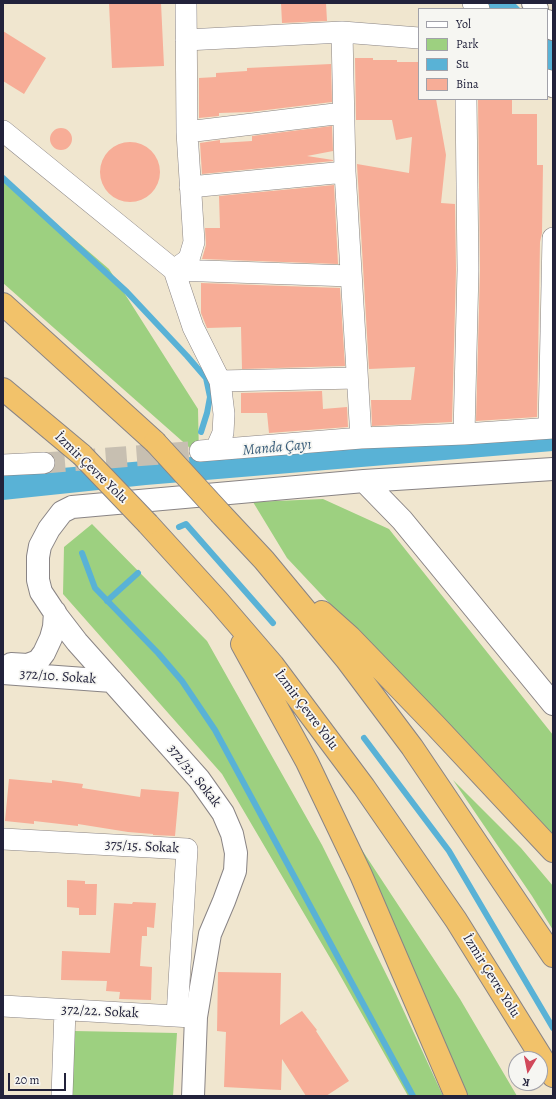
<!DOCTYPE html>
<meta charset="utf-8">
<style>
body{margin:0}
#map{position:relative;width:556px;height:1099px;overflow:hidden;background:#f0e6cf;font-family:Alegreya,serif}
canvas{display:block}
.frame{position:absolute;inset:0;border:4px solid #22223b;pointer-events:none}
.legend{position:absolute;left:418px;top:8px;width:130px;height:92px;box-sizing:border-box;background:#f6f6f2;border:1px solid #a1a1a9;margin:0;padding:5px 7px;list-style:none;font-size:12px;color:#22223b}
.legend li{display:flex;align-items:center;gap:8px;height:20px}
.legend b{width:20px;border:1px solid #a1a1a9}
.north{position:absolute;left:508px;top:1051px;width:40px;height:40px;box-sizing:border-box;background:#f6f6f2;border:1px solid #a1a1a9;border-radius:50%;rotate:190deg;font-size:11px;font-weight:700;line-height:16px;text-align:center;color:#22223b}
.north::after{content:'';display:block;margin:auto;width:14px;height:18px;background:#d1495b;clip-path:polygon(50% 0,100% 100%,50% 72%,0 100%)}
.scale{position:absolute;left:8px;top:1073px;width:58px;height:18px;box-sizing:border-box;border:2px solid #22223b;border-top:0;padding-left:5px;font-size:12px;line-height:14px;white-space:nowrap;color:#22223b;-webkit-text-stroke:3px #f6f6f2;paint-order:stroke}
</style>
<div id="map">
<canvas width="556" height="1099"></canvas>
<div class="frame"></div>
<ul class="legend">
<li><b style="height:5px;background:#fff"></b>Yol</li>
<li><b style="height:11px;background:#9dd080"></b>Park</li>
<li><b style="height:11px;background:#59b2d6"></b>Su</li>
<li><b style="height:11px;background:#f7ad97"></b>Bina</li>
</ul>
<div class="north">K</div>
<div class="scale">20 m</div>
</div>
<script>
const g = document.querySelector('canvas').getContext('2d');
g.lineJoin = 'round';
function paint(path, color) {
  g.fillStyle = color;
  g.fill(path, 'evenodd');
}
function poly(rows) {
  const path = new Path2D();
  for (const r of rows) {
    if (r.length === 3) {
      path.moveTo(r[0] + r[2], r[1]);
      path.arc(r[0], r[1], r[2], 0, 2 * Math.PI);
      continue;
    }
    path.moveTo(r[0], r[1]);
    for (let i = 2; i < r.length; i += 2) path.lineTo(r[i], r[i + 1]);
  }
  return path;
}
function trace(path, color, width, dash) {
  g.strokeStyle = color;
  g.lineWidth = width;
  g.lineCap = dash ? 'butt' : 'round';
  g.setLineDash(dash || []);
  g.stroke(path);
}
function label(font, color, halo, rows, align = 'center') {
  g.font = font + ' Alegreya,serif';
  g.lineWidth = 3.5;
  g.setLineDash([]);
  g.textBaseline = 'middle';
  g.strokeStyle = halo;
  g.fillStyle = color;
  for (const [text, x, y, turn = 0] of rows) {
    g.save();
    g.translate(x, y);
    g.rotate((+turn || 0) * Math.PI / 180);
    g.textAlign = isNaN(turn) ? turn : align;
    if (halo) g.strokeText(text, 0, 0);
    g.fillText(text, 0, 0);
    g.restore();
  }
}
paint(poly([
 [3,178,109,269,198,409,199,456,3,283],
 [323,499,389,529,553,735,553,841,287,558,253,502],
 [92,524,207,641,322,845,395,992,443,1096,408,1096,336,968,222,774,63,594,64,547],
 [453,780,521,848,553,886,553,930,532,896],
 [339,815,460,999,517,1096,468,1096],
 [74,1031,177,1033,173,1096,71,1096]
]), '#9dd080');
paint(poly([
 [481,3,515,3,521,9,487,9],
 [547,35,553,41,553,74,547,68],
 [553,430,553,451,146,485,3,500,3,473,238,453]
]), '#59b2d6');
trace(poly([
 [3,178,127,292,187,356,206,378,210,397,207,413,201,432],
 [179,527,186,524,273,623],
 [82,553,95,588,158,653,182,681,215,730,413,1096],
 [107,601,138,573],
 [364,738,449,851,553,1028]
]), '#59b2d6', 6);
paint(poly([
 [109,3,161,3,164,66,112,68],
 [281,3,326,3,327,21,282,23],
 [3,31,46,58,24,94,3,81],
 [355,58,373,58,373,60,397,60,397,62,419,62,419,99,436,99,446,155,441,203,455,204,456,270,452,422,372,426,371,400,411,400,415,367,369,369,357,164,409,173,412,137,396,140,392,120,356,120],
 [331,64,332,102,250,112,219,113,219,116,199,118,199,78,216,77,216,73,247,71,247,68],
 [478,99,512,99,512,114,537,114,537,165,543,165,542,233,540,242,537,417,476,421,480,270],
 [332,126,333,151,307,156,333,160,333,161,202,174,200,143,220,140,220,143,252,141,252,136],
 [61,139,11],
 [130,172,30],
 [334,185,338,264,202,259,206,245,205,228,220,228,219,196],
 [201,283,340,288,345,366,242,369,241,327,207,328,201,313],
 [322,391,323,409,347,407,348,427,269,433,267,413,241,413,241,393],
 [9,779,52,783,52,780,83,784,82,788,140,797,141,789,179,792,175,836,153,835,153,834,128,832,78,824,78,826,34,821,34,824,5,821],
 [67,880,85,881,85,884,97,884,96,915,79,915,79,908,67,907],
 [133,902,156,903,154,928,147,927,147,936,142,936,140,966,152,967,151,1000,119,999,120,992,106,991,107,981,61,980,62,951,110,953,114,903,132,904],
 [218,972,281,973,280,1025,302,1011,317,1030,316,1031,349,1081,326,1096,306,1096,282,1059,281,1090,224,1087,226,1032,217,1031]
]), '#f7ad97');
trace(poly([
 [44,463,200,451]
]), '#c7bfb1', 21, [21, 10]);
const minor = poly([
 [186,3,187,132,194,242,189,259,174,270,193,327,220,381,224,414,223,433,216,449],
 [473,3,479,9],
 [342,32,345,172,361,438],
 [186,40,342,32,419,38],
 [547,80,553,87],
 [3,131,174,270,351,276],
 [187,132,343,113],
 [190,187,345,172],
 [220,381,357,378],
 [549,428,553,238],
 [464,434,468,270,466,99],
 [200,451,361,438,464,434,553,428],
 [3,465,44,463],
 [3,839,187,849,177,1016],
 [3,1006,192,1017],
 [62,1096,65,1010]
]);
const tertiary = poly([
 [533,3,537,9],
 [547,21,553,29],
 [364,481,402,520,553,704],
 [11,664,28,665,38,661,44,653,51,638,54,627,55,612],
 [3,673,112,681],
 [193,1096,196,1017,210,934,224,901,235,871,236,853,232,834,223,813,199,779,77,642,57,616,41,592,38,580,38,557,40,546,49,529,62,512,72,507,364,481,553,469]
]);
const motorway = poly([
 [3,304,155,442],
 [3,389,82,455],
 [221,514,264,560,346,659,412,747,553,956],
 [148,524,218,601,273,665,364,787,456,920,553,1076],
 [322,612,350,637,435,725,553,851],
 [242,644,307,762,361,875,456,1096]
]);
trace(minor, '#898485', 22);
trace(tertiary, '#898485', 24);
trace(motorway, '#898485', 24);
trace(minor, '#fff', 21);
trace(tertiary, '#fff', 22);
trace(motorway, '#f2c26a', 22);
const motorwayBridge = poly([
 [155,442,221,514],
 [82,455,148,524]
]);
trace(motorwayBridge, '#898485', 24, []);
trace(motorwayBridge, '#f2c26a', 22);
label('14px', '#22223b', '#f6f6f2', [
 ["İzmir Çevre Yolu",91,468,44],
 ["372/10. Sokak",58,677,4],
 ["İzmir Çevre Yolu",306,710,53],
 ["372/33. Sokak",194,776,51],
 ["375/15. Sokak",142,847,3],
 ["İzmir Çevre Yolu",491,976,58],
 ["372/22. Sokak",100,1012,3]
]);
label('italic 15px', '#385c79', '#f6f6f2', [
 ["Manda Çayı",277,448,-5]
]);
</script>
